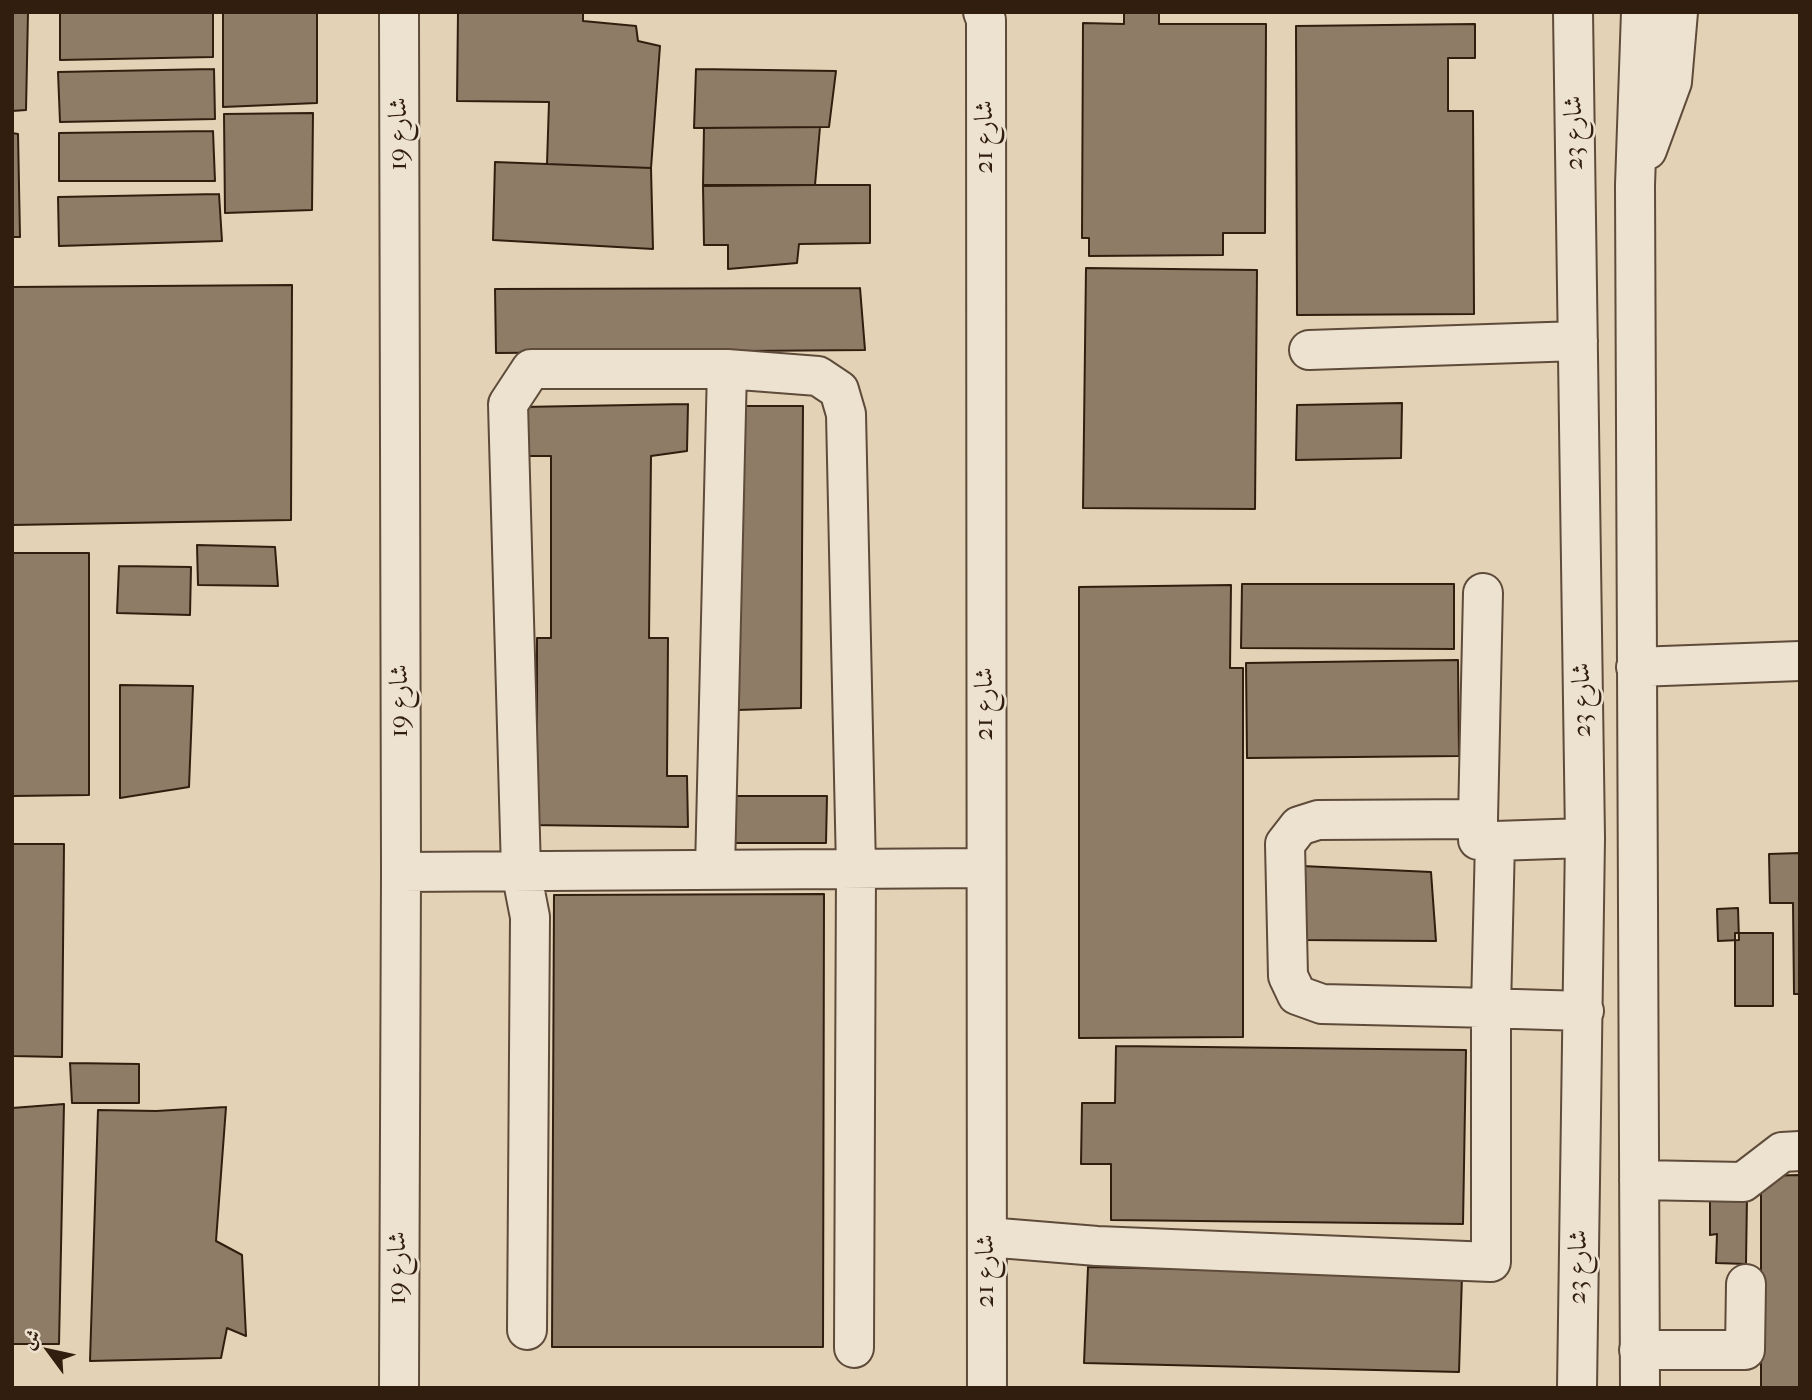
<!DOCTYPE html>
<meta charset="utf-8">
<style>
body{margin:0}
#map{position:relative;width:1812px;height:1400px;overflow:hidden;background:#e3d2b6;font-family:"IM FELL French Canon",Amiri,serif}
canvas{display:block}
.frame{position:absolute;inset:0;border:14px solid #311e0f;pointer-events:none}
.north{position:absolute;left:14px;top:1316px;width:70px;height:70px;-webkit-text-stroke:5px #ede2d0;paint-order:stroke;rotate:303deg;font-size:19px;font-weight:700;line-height:28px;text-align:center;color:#311e0f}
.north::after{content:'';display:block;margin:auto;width:24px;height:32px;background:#311e0f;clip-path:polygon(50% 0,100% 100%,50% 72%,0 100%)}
</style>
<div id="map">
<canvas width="1812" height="1400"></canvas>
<div class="frame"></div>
<div class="north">ش</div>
</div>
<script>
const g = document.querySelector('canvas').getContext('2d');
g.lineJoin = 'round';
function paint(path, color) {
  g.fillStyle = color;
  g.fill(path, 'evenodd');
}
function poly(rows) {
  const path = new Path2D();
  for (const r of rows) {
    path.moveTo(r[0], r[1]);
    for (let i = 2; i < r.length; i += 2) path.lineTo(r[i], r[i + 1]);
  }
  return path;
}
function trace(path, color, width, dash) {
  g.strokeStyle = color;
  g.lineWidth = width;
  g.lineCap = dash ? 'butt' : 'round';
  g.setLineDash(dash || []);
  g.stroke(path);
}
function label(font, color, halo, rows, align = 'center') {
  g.font = font + ' "IM FELL French Canon",Amiri,serif';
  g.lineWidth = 5;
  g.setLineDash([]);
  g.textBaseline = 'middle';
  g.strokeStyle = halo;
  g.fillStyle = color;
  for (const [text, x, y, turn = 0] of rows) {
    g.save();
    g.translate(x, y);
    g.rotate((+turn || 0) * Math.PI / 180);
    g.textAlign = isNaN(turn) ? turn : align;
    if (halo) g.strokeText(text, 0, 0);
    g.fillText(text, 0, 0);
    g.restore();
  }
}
const building = poly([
 [12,12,28,12,26,110,12,111,12,12],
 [60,12,213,12,213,57,60,60,60,12],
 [223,12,317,12,317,103,223,107,223,12],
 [458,12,583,12,583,21,636,26,638,41,660,46,651,168,547,164,549,102,457,101,458,12],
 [1124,12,1159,12,1159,24,1266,24,1265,233,1223,233,1223,255,1089,256,1089,238,1082,238,1083,23,1124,24,1124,12],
 [1475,24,1475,58,1448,58,1448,111,1473,111,1474,314,1297,315,1296,26,1475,24],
 [214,69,215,119,60,122,58,72,214,69],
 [696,69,836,71,829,127,694,128,696,69],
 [313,113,312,210,225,213,224,114,313,113],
 [820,127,815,185,703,186,704,128,820,127],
 [213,131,215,181,59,181,59,133,213,131],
 [12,133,18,134,20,237,12,237,12,133],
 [495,162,651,168,653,249,493,240,495,162],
 [703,185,870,185,870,243,799,244,797,263,728,269,728,245,704,245,703,185],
 [219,194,222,241,59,246,58,197,219,194],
 [1086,268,1257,270,1255,509,1083,508,1086,268],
 [292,285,291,520,12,525,12,287,292,285],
 [860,288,865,350,496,353,495,289,860,288],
 [1402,403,1401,458,1296,460,1297,405,1402,403],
 [688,404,687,451,651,456,649,638,668,638,667,776,687,776,688,827,528,825,537,780,537,638,551,638,551,456,515,456,521,407,688,404],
 [739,406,803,406,801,708,737,710,739,406],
 [197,545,275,547,278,586,198,585,197,545],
 [12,553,89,553,89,795,12,796,12,553],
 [119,566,191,567,190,615,117,613,119,566],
 [1242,584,1454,584,1454,649,1241,648,1242,584],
 [1231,585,1230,668,1243,668,1243,1037,1079,1038,1079,587,1231,585],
 [1458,660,1459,756,1247,758,1246,663,1458,660],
 [120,685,193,686,189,787,120,798,120,685],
 [729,796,827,796,826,843,729,843,729,796],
 [12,844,64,844,62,1057,12,1056,12,844],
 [1800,853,1800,994,1794,994,1793,903,1770,903,1769,854,1800,853],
 [1302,866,1431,872,1436,941,1303,940,1302,866],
 [824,894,823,1347,552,1347,554,895,824,894],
 [1738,908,1739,940,1718,941,1717,909,1738,908],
 [1735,933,1773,933,1773,1006,1735,1006,1735,933],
 [1116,1046,1466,1050,1463,1224,1111,1220,1111,1164,1081,1164,1082,1103,1115,1103,1116,1046],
 [70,1063,139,1064,139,1103,72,1103,70,1063],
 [64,1104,59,1344,12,1344,12,1108,64,1104],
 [226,1107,216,1241,242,1255,246,1336,227,1328,221,1358,90,1361,98,1110,156,1111,226,1107],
 [1800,1175,1800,1388,1761,1388,1761,1176,1800,1175],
 [1710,1196,1747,1196,1746,1264,1716,1263,1717,1234,1710,1235,1710,1196],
 [1088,1267,1462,1275,1459,1372,1084,1363,1088,1267]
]);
paint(building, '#8e7c66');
trace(building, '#311e0f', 2);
const minor = poly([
 [983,12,986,20,987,1388],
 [1573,12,1585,838,1577,1388],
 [1647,150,1672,82,1678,12],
 [1309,350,1578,341],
 [1636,667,1800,661],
 [1478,819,1483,593],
 [1495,841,1585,838],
 [715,869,727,369],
 [401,872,986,868],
 [1639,1180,1743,1182,1782,1152,1800,1151],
 [987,1237,1097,1246,1491,1262,1491,1008,1495,841,1478,840,1478,819,1318,820,1299,826,1285,844,1288,976,1297,995,1322,1004,1491,1008,1516,1009,1584,1011],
 [527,1330,530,917,521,871,508,404,531,369,727,369,818,376,839,390,846,414,856,868,854,1348],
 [1639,1350,1745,1350,1746,1284],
 [399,1388,401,872,399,12],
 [1640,1388,1635,185,1641,12]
]);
trace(minor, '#5e4b39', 42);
trace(minor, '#ede2d0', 38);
label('26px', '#311e0f', '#ede2d0', [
 ["شارع 23",1575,133,-91],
 ["شارع 19",400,134,-90],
 ["شارع 21",986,137,-90],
 ["شارع 23",1583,700,-91],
 ["شارع 19",401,701,-90],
 ["شارع 21",986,704,-90],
 ["شارع 23",1579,1267,-89],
 ["شارع 19",399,1268,-90],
 ["شارع 21",987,1271,-90]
]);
</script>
